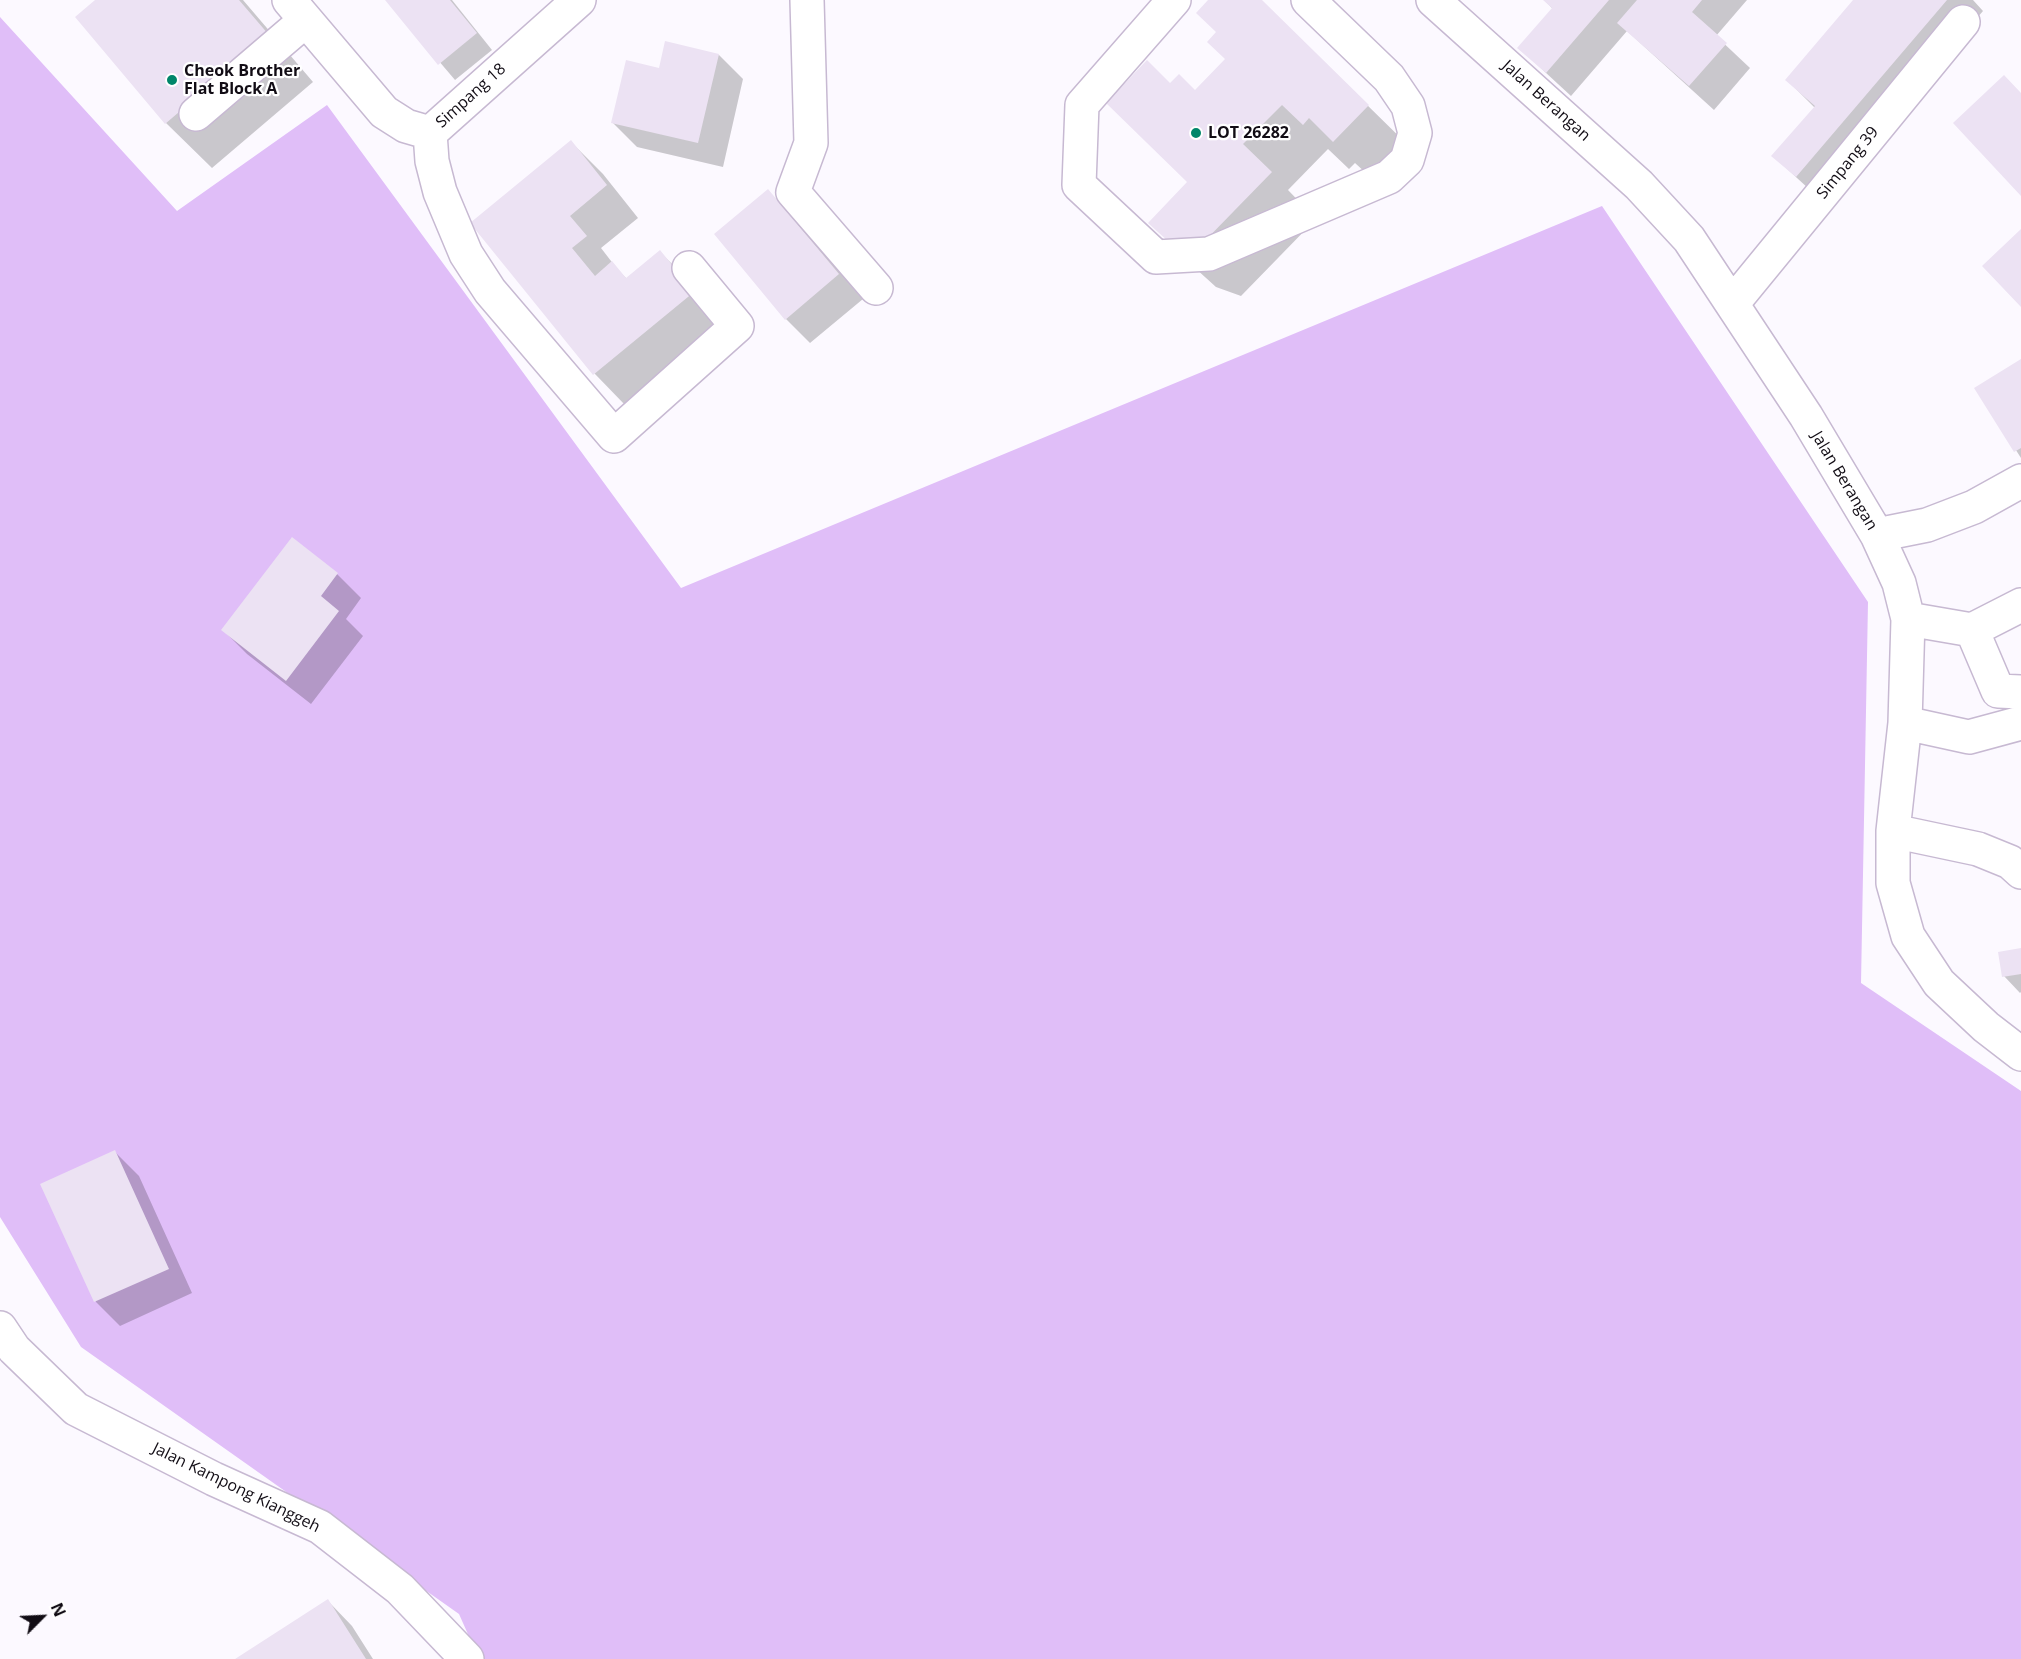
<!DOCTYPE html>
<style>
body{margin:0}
#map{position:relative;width:2021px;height:1659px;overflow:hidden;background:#fcf9ff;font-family:"Open Sans",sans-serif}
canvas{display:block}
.north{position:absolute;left:12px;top:1587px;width:60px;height:60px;-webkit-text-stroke:4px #fff;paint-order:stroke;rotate:66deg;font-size:16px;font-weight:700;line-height:24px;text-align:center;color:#110c14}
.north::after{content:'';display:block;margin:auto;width:21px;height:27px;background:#110c14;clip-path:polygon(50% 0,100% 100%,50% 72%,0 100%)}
</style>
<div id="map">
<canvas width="2021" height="1659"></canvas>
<div class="north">N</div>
</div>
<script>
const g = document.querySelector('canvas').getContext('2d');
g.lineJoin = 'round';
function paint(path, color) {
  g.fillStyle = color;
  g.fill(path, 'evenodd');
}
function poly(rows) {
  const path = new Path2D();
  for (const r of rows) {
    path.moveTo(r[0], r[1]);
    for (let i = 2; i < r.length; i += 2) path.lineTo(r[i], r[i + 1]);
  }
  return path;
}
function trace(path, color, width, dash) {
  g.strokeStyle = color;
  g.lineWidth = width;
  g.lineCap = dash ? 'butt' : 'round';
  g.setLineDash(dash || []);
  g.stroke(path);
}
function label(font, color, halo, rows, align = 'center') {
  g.font = font + ' "Open Sans",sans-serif';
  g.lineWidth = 4.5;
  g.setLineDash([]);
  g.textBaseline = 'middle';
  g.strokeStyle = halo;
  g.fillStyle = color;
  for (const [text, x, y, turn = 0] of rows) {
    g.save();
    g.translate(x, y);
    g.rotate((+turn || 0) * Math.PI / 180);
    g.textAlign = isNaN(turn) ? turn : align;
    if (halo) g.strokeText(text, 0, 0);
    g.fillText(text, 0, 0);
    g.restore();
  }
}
paint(poly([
 [0,17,177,211,327,105,681,588,1602,206,1868,602,1861,983,2021,1091,2021,1659,479,1659,459,1614,81,1347,0,1217]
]), '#e0bef8');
paint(poly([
 [97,0,243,0,313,82,212,168,166,123,77,18],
 [387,0,452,0,492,50,455,80],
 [1210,0,1260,0,1414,151,1380,186,1355,163,1349,169,1328,149,1288,190,1316,219,1241,296,1216,287,1195,268,1188,183,1170,86,1195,92,1227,59],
 [1544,0,1747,0,1716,36,1750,68,1714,110,1627,31,1571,96,1519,48,1553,9],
 [1855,0,1973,0,1983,11,1821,200,1773,156,1815,108,1787,80],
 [719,55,743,79,723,167,637,147,613,123,660,70],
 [571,142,603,174,638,218,601,248,618,270,627,279,660,252,692,284,725,325,626,406,595,374,472,223],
 [768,191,792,215,863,299,810,343,786,319],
 [2021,361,2021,458,1976,388],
 [337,574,361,598,346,619,363,636,311,704,247,654,223,630],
 [2021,949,2021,992,2020,993,2004,976],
 [115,1152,139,1176,192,1293,120,1326,96,1302,42,1185],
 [328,1601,352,1626,373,1659,238,1659]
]), '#0003');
paint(poly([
 [95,0,239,0,269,35,165,124,75,17],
 [385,0,450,0,477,33,438,65],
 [1208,0,1262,0,1369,105,1333,142,1309,118,1303,125,1282,105,1243,144,1272,172,1195,251,1169,242,1148,223,1187,182,1106,103,1147,60,1170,83,1179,74,1195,90,1225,59,1207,42,1216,32,1196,13],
 [1543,0,1609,0,1546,73,1517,48,1552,8],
 [1637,0,1702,0,1692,12,1727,43,1689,86,1617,23],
 [1853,0,1947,0,1796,177,1771,156,1815,106,1785,80],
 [665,41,719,54,698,143,611,123,626,60,659,68],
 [2004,75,2021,93,2021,196,1953,123],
 [571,140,607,185,570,216,587,236,572,248,595,276,612,261,626,278,660,250,694,292,593,375,470,223],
 [768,189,839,274,785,320,714,234],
 [2021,229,2021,307,1982,266],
 [2021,359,2021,448,2014,452,1974,388],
 [292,537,338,573,321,596,339,611,286,681,221,630],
 [2021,948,2021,974,2002,977,1998,952],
 [115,1150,169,1269,94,1302,40,1184],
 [328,1599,366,1659,235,1659]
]), '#ece2f3');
const minor = poly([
 [289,0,384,112,406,126,430,133,579,0],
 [807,0,811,143,793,192,876,288],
 [1174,0,1082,105,1079,185,1156,257,1209,254,1389,177,1407,160,1415,133,1408,106,1389,78,1308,0],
 [1433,0,1639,185,1689,239,1806,416,1877,535,1899,583,1908,619,1905,723,1893,831,1893,883,1908,936,1939,983,1986,1027,2021,1054],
 [196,114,306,20],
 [430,133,432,161,440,192,466,254,490,291,614,436,737,326,689,268],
 [1732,304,1963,22],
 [1877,535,1927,525,1974,507,2021,481],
 [1908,619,1972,630,2021,605],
 [1972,630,1998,691,2021,692],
 [1905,723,1969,737,2021,723],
 [1893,831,1978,849,2010,862,2021,872]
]);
const major = poly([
 [0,1328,14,1349,76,1409,214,1479,320,1527,400,1589,467,1659]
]);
trace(minor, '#c7b9d2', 36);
trace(major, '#c7b9d2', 36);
trace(minor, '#fff', 33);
trace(major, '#fff', 33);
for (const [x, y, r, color] of [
 [172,80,6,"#00866a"],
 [1196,133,6,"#00866a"]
]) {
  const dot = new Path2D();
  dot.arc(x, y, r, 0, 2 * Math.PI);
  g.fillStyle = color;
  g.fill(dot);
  trace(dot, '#fff', 2);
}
label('bold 16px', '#110c14', '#fff', [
 ["Cheok Brother",184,71],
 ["Flat Block A",184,89],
 ["LOT 26282",1208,133]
], 'left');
label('16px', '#110c14', '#fff', [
 ["Simpang 18",471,96,-42],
 ["Jalan Berangan",1546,101,42],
 ["Simpang 39",1848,163,-51],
 ["Jalan Berangan",1844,481,59],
 ["Jalan Kampong Kianggeh",236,1488,26]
]);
</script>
